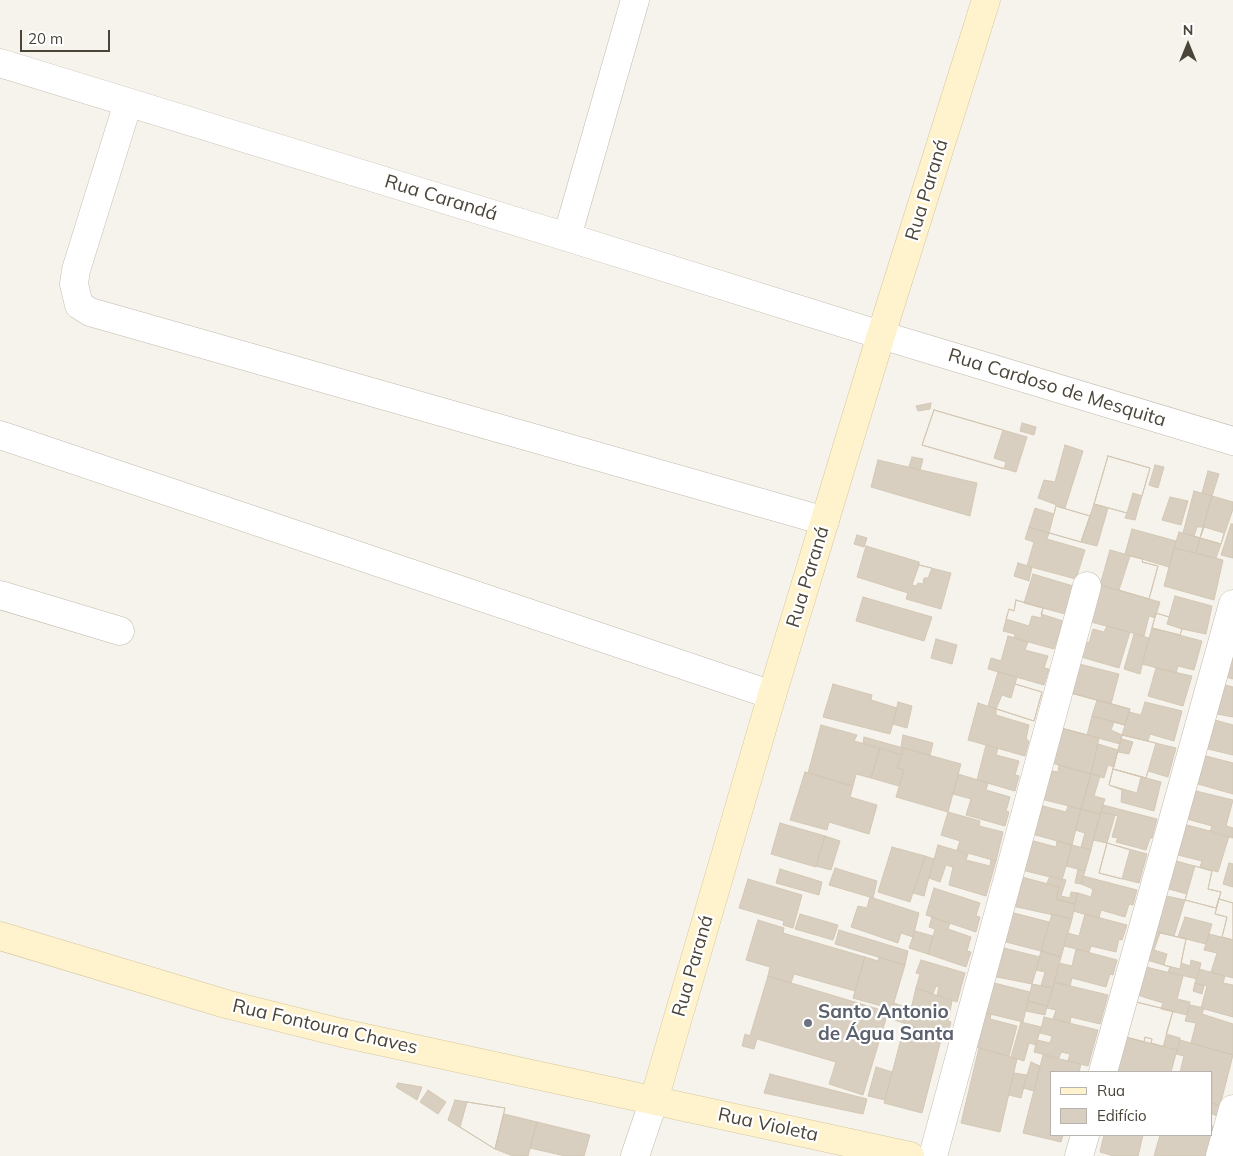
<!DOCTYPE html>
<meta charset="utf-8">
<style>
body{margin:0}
#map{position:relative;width:1233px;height:1156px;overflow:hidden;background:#f6f3ec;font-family:Mulish,sans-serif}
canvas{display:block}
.legend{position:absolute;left:1050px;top:1071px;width:162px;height:65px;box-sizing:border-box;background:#fff;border:1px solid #b7b4b0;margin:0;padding:6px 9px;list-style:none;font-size:15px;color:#4b4439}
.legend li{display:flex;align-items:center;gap:10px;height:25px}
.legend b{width:25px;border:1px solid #b7b4b0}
.north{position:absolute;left:1163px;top:20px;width:50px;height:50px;-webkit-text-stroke:4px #fff;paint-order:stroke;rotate:0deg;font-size:14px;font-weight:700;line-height:20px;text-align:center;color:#4b4439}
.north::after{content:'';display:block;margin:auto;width:18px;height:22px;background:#4b4439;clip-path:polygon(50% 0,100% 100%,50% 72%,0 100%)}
.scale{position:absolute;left:20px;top:30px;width:90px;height:22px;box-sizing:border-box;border:2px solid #4b4439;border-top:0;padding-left:6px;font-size:15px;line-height:18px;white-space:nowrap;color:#4b4439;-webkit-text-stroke:4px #fff;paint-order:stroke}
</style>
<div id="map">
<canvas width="1233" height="1156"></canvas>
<ul class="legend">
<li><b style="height:6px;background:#fff3cd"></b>Rua</li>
<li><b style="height:14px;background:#d8cfc1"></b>Edifício</li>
</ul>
<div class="north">N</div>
<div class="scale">20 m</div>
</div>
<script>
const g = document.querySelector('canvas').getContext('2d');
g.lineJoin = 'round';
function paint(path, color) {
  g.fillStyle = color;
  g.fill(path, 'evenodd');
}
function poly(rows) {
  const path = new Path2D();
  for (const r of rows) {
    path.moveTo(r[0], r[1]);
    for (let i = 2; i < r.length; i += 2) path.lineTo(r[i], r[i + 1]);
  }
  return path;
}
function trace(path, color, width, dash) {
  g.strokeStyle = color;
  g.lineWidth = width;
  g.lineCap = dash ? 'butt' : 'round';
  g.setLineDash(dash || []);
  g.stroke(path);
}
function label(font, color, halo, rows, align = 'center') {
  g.font = font + ' Mulish,sans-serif';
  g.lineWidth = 4.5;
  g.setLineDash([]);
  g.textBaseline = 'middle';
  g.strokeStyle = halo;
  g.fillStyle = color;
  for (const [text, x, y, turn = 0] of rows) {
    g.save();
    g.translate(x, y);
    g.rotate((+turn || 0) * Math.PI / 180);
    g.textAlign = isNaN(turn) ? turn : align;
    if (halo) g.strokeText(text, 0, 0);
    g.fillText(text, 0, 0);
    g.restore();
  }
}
const building = poly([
 [931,403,930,409,918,411,916,406,931,403],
 [934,410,1003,430,994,458,1006,462,1004,469,922,445,934,410],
 [934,410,1027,437,1016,472,922,445,934,410],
 [1022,423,1036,427,1034,435,1020,431,1022,423],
 [1065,445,1083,451,1065,508,1038,498,1044,480,1055,482,1065,445],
 [1108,456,1150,468,1142,496,1133,493,1127,513,1094,504,1108,456],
 [1108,456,1150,468,1135,520,1125,518,1127,513,1094,504,1108,456],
 [912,457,923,459,920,470,909,467,912,457],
 [878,460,977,483,970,516,871,487,878,460],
 [1155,465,1164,467,1158,488,1149,485,1155,465],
 [1208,471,1219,474,1212,496,1202,493,1208,471],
 [1194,491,1212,496,1200,538,1183,533,1194,491],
 [1212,496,1233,502,1233,509,1221,544,1200,538,1212,496],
 [1170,497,1188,501,1181,525,1162,520,1170,497],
 [1094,504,1108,508,1097,546,1081,542,1094,504],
 [1056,506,1090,516,1081,542,1029,527,1035,508,1054,514,1056,506],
 [1056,506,1090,516,1081,542,1049,533,1056,506],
 [1231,524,1233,524,1233,558,1221,555,1231,524],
 [1029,527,1049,533,1047,539,1085,550,1076,579,1027,566,1034,542,1025,539,1029,527],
 [1197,527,1204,527,1200,538,1194,536,1197,527],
 [1204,527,1224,533,1221,544,1200,538,1204,527],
 [1132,529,1176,541,1169,567,1125,554,1132,529],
 [1179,532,1200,538,1196,553,1174,548,1179,532],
 [857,535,867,538,864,547,854,544,857,535],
 [1200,538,1221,544,1216,558,1196,553,1200,538],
 [866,546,919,562,919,565,951,573,941,609,906,599,908,593,857,577,866,546],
 [1174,548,1223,560,1214,600,1164,586,1174,548],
 [1110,550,1143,559,1142,562,1158,566,1149,599,1100,585,1110,550],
 [1130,556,1143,559,1142,562,1158,566,1149,599,1119,590,1130,556],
 [1018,563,1032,567,1029,581,1014,576,1018,563],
 [919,565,932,568,928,578,924,578,923,584,918,583,916,586,912,585,919,565],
 [1033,574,1073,586,1065,614,1024,603,1033,574],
 [1100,585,1160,602,1155,618,1149,616,1144,636,1091,622,1100,585],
 [1175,596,1212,606,1206,634,1182,629,1180,635,1152,628,1156,613,1169,617,1175,596],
 [863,597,932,617,924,641,856,621,863,597],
 [1016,600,1043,608,1041,618,1032,616,1029,626,1006,619,1009,609,1014,611,1016,600],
 [1016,600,1043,608,1041,614,1063,621,1054,649,1014,638,1015,634,1003,631,1009,609,1014,611,1016,600],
 [1156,613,1169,617,1167,624,1182,629,1180,635,1152,628,1156,613],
 [1107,626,1130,632,1119,668,1081,657,1085,642,1089,643,1093,629,1104,632,1107,626],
 [1152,628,1202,641,1194,670,1178,666,1176,673,1142,664,1152,628],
 [1134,634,1149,638,1140,674,1124,669,1134,634],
 [1008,636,1028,642,1025,650,1048,656,1044,668,1049,669,1044,685,988,669,991,658,1001,661,1008,636],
 [936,639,957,645,952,664,931,658,936,639],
 [1233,650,1233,679,1223,676,1233,650],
 [1079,664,1119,674,1111,704,1071,693,1079,664],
 [1156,668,1192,676,1183,706,1148,696,1156,668],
 [998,672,1017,677,1015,684,1042,692,1034,721,988,706,998,672],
 [833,684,872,695,871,700,897,708,890,734,823,717,833,684],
 [1015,684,1042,692,1034,721,996,709,1002,695,1011,698,1015,684],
 [1221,684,1233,687,1233,717,1217,714,1221,701,1217,699,1221,684],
 [1071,693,1130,709,1125,725,1092,716,1087,735,1061,728,1071,693],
 [1071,693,1130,709,1125,725,1114,722,1111,730,1122,735,1120,744,1061,728,1071,693],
 [1097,700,1130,709,1125,725,1092,716,1097,700],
 [898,702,912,706,907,728,893,724,898,702],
 [1145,702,1182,711,1174,741,1150,734,1148,741,1122,735,1129,712,1141,715,1145,702],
 [978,703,996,709,996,715,1029,725,1026,739,1029,741,1025,756,968,740,978,703],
 [1211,719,1233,725,1233,755,1208,749,1211,736,1208,735,1211,719],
 [821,725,857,735,854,741,880,748,871,778,856,774,853,786,808,773,821,725],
 [1061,728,1099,738,1091,774,1052,763,1061,728],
 [903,735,933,743,930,755,901,747,903,735],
 [1122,735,1156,743,1146,778,1113,769,1122,735],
 [1122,735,1176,748,1168,777,1148,771,1146,778,1113,769,1122,735],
 [864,737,903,748,902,755,863,744,864,737],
 [1122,739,1133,742,1129,754,1118,752,1122,739],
 [1098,744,1118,750,1114,767,1108,765,1104,778,1091,774,1098,744],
 [986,745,998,748,996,755,1019,761,1015,775,1019,776,1015,791,977,780,986,745],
 [880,748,902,755,897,768,904,770,899,786,871,778,880,748],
 [903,748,961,764,948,812,896,797,904,770,897,768,903,748],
 [1202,755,1233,763,1233,794,1198,784,1202,771,1198,769,1202,755],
 [1059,765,1091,774,1081,809,1041,799,1046,783,1048,784,1052,771,1058,772,1059,765],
 [1113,769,1141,777,1137,793,1109,785,1113,769],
 [1113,769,1161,782,1154,811,1121,802,1122,790,1109,785,1113,769],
 [805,772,853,786,850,797,877,805,869,834,829,822,827,830,790,820,805,772],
 [958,774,988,783,986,790,1010,797,1006,811,1009,812,1005,826,966,815,971,799,953,794,958,774],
 [1091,774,1100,776,1094,796,1105,799,1100,814,1081,809,1091,774],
 [1196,791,1233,800,1226,826,1233,828,1233,838,1210,832,1212,826,1187,819,1196,791],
 [1103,805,1157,819,1152,838,1150,838,1146,850,1116,842,1118,838,1112,837,1118,816,1101,812,1103,805],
 [1043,806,1066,812,1068,806,1081,809,1072,845,1032,834,1036,819,1039,820,1043,806],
 [1081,809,1100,814,1091,850,1081,847,1085,833,1075,830,1081,809],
 [948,812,980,821,979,826,1003,832,996,861,957,850,960,841,941,835,948,812],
 [1101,812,1115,815,1107,843,1093,840,1101,812],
 [780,823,825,836,816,867,771,854,780,823],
 [1183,824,1229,836,1218,872,1200,867,1202,861,1178,855,1182,842,1178,841,1183,824],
 [825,836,840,841,831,870,816,866,825,836],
 [1030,840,1056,847,1057,841,1072,845,1062,880,1022,870,1030,840],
 [1107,843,1130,850,1122,879,1099,873,1107,843],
 [1107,843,1147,854,1139,883,1099,873,1107,843],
 [938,845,968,854,966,860,990,866,991,860,996,861,986,896,949,885,953,867,946,865,940,882,929,878,938,845],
 [1072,845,1091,850,1085,871,1066,866,1072,845],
 [892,847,925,856,910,902,878,892,892,847],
 [925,856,934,859,924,896,913,893,925,856],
 [1173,860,1212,871,1208,889,1221,892,1216,908,1185,900,1187,894,1165,888,1173,860],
 [1229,863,1233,864,1233,887,1223,884,1229,863],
 [1195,866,1212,871,1208,889,1221,892,1216,908,1185,900,1195,866],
 [835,868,877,881,873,898,829,885,835,868],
 [780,869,822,882,819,895,776,883,780,869],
 [1078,869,1085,871,1081,884,1075,883,1078,869],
 [1050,876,1066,880,1061,896,1070,898,1071,892,1078,893,1075,904,1056,899,1059,887,1047,883,1050,876],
 [1083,876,1137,890,1133,905,1129,904,1125,917,1101,910,1099,918,1073,911,1078,893,1091,897,1093,889,1081,884,1083,876],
 [1022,877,1059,887,1056,899,1075,904,1072,919,1012,906,1016,890,1019,891,1022,877],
 [748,879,802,895,793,928,783,925,784,921,739,908,748,879],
 [934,888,980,903,976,916,980,917,976,932,926,915,934,888],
 [1162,895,1185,900,1174,936,1152,931,1162,895],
 [870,897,919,913,913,937,901,933,898,943,851,927,858,906,867,908,870,897],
 [1219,899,1233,903,1233,940,1222,937,1227,917,1215,914,1219,899],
 [1219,899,1233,903,1233,940,1222,937,1227,917,1215,914,1219,899],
 [1010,912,1049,922,1041,951,1002,941,1010,912],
 [800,914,838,925,833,940,795,929,800,914],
 [1052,914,1072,919,1061,957,1041,951,1052,914],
 [1085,914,1127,925,1122,940,1119,939,1116,952,1091,946,1089,952,1064,946,1067,933,1079,936,1085,914],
 [932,917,950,923,948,929,971,937,967,951,971,952,966,967,928,954,935,929,929,927,932,917],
 [1185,917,1212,924,1206,944,1178,937,1185,917],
 [758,920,784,928,783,933,865,957,855,991,794,974,791,983,768,976,770,967,746,960,758,920],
 [839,930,908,951,905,965,835,944,839,930],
 [915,931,933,936,928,954,909,948,915,931],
 [1155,931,1186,939,1181,963,1190,966,1191,960,1201,963,1197,979,1168,972,1170,967,1147,960,1155,931],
 [1160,933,1186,939,1180,969,1164,965,1167,954,1154,950,1160,933],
 [1209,934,1233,940,1233,978,1211,972,1217,953,1204,950,1209,934],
 [1004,948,1040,957,1032,984,992,976,996,961,1001,962,1004,948],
 [1076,949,1117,960,1113,975,1110,974,1106,987,1072,978,1070,986,1054,982,1059,963,1072,966,1076,949],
 [1041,951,1061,957,1053,988,1041,986,1045,972,1036,970,1041,951],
 [865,957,878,961,879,957,905,965,892,1009,853,998,865,957],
 [921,960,965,973,957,1002,937,995,939,987,936,986,933,994,916,988,920,974,916,973,921,960],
 [1142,966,1183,976,1177,999,1190,1002,1187,1015,1161,1009,1163,1003,1134,994,1142,966],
 [1199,969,1225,976,1223,983,1233,985,1233,1017,1201,1008,1207,986,1195,983,1199,969],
 [768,976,888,1012,863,1095,829,1084,836,1062,757,1039,754,1049,742,1046,745,1034,750,1036,768,976],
 [1054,982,1108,995,1100,1024,1071,1017,1070,1023,1053,1019,1056,1010,1047,1008,1054,982],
 [994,983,1030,992,1023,1022,982,1012,986,997,991,997,994,983],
 [1195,983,1204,986,1202,994,1193,991,1195,983],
 [1032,984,1053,988,1047,1006,1028,1001,1032,984],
 [916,988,952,1001,948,1021,951,1022,947,1038,889,1018,894,1003,911,1009,916,988],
 [1028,1001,1047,1006,1045,1015,1026,1011,1028,1001],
 [1132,1001,1173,1011,1166,1034,1180,1038,1177,1050,1151,1043,1152,1039,1145,1037,1144,1042,1122,1036,1132,1001],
 [1132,1001,1173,1011,1163,1047,1151,1043,1152,1039,1145,1037,1144,1042,1122,1036,1132,1001],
 [1190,1005,1204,1008,1202,1014,1233,1024,1233,1055,1191,1043,1196,1023,1185,1021,1190,1005],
 [982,1012,991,1014,990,1019,1017,1026,1009,1056,973,1046,982,1012],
 [1044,1017,1098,1030,1088,1066,1068,1061,1070,1054,1061,1052,1059,1058,1034,1052,1037,1040,1050,1043,1052,1036,1040,1033,1044,1017],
 [1021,1022,1041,1027,1036,1045,1029,1043,1024,1061,1011,1057,1021,1022],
 [905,1024,942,1036,922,1113,884,1103,905,1024],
 [1122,1036,1177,1050,1171,1072,1112,1072,1122,1036],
 [1180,1040,1233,1055,1220,1106,1212,1103,1212,1072,1180,1072,1184,1056,1176,1054,1180,1040],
 [979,1048,1017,1059,1000,1132,961,1123,979,1048],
 [1043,1055,1081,1064,1079,1072,1052,1072,1052,1135,1063,1135,1061,1142,1023,1133,1043,1055],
 [1031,1062,1040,1066,1034,1091,1023,1088,1031,1062],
 [876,1067,892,1072,885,1100,868,1096,876,1067],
 [1014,1073,1027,1075,1021,1098,1009,1095,1014,1073],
 [770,1074,867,1099,863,1114,764,1093,770,1074],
 [398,1083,422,1087,417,1100,396,1087,398,1083],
 [428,1090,446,1102,438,1114,420,1102,428,1090],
 [455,1100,505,1108,495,1149,448,1120,455,1100],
 [467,1102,505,1108,495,1149,460,1127,467,1102],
 [1212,1103,1220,1106,1217,1116,1212,1114,1212,1103],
 [504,1114,537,1122,528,1156,513,1156,495,1149,504,1114],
 [537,1122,590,1135,584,1156,565,1156,530,1148,537,1122],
 [1212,1126,1214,1127,1206,1156,1154,1156,1160,1135,1212,1135,1212,1126],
 [1104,1135,1143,1135,1138,1156,1114,1156,1100,1152,1104,1135]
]);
paint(building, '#d8cfc1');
trace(building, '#d3c7b4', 1);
const street = poly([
 [0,63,567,237,881,335,1233,441],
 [128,103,76,270,74,284,79,305,90,312,825,521],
 [567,237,635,0],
 [0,435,772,695],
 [0,595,120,631],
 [1103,1072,1233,604],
 [635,1156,654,1100],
 [933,1156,1087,586],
 [1079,1156,1085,1135],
 [1220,1156,1233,1109]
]);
const secondary = poly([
 [0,936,226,1004,342,1033,910,1156],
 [654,1100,772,695,881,335,986,0]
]);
trace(street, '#c2bbae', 29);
trace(secondary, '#d6c79b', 29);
trace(street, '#fff', 28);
trace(secondary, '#fff3cd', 28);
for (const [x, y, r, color] of [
 [808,1023,5,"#6b7280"]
]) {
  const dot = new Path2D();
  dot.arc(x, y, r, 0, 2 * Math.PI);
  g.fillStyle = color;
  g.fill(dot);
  trace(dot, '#fff', 2);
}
label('19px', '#4b4439', '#fff', [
 ["Rua Paraná",927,190,-73],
 ["Rua Carandá",441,198,17],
 ["Rua Cardoso de Mesquita",1057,388,17],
 ["Rua Paraná",808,577,-73],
 ["Rua Paraná",693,966,-74],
 ["Rua Fontoura Chaves",325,1027,13],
 ["Rua Violeta",768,1125,12]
]);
label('bold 19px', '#5b616d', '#fff', [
 ["Santo Antonio",818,1012],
 ["de Água Santa",818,1034]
], 'left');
</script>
